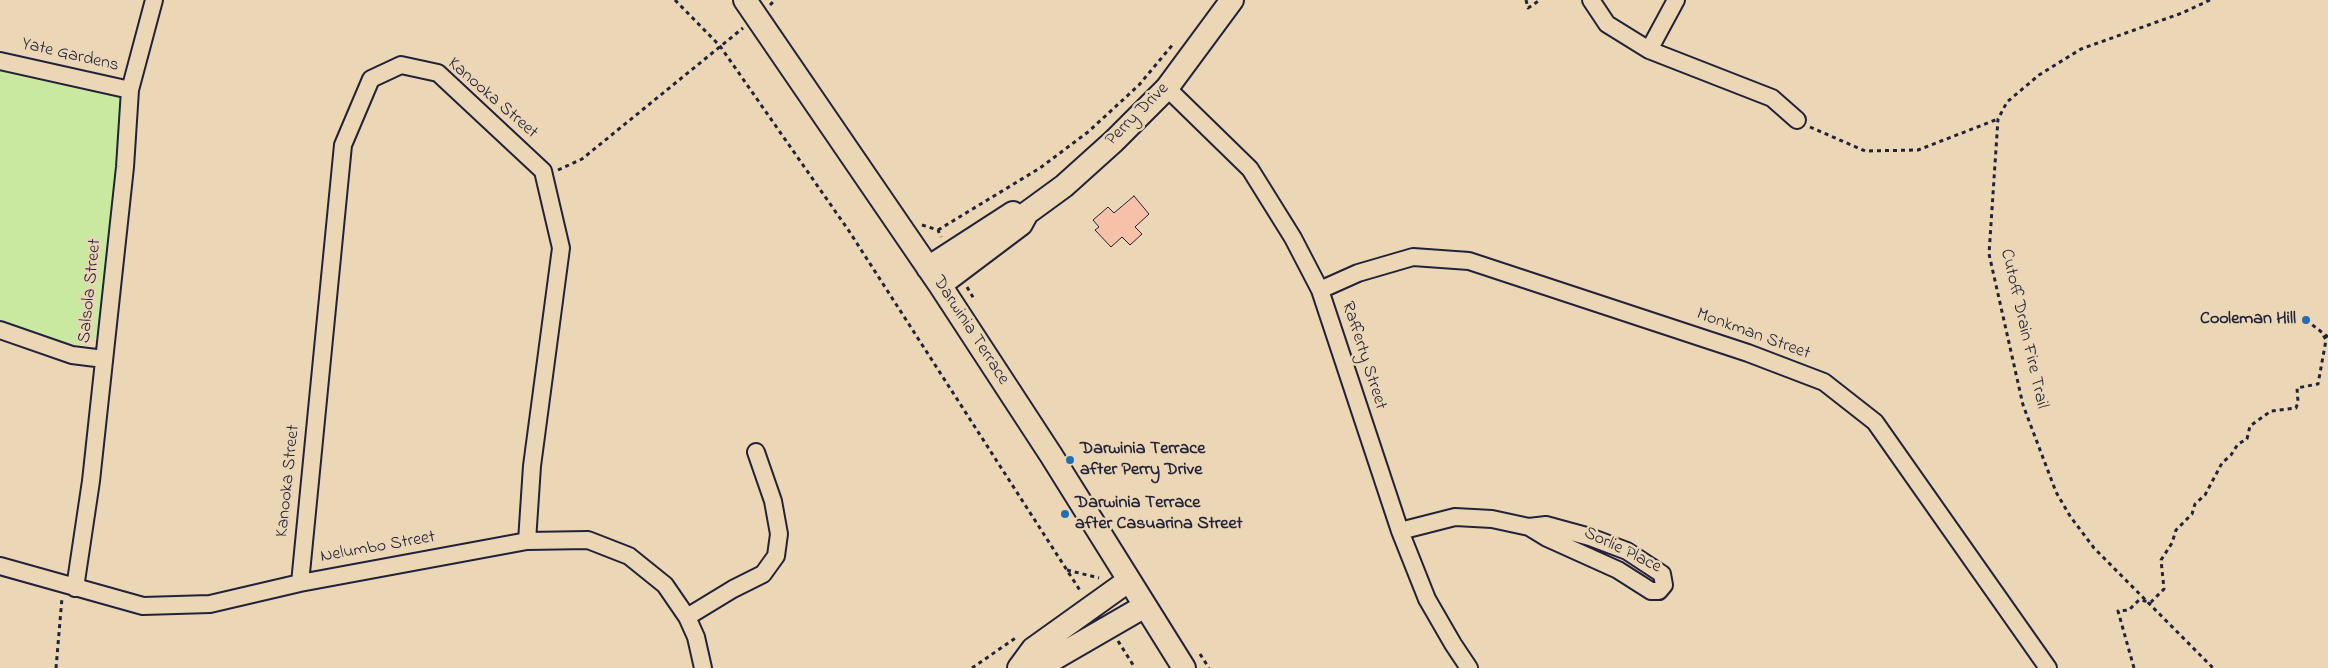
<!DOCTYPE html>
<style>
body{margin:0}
canvas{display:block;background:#ebd6b5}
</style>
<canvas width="2328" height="668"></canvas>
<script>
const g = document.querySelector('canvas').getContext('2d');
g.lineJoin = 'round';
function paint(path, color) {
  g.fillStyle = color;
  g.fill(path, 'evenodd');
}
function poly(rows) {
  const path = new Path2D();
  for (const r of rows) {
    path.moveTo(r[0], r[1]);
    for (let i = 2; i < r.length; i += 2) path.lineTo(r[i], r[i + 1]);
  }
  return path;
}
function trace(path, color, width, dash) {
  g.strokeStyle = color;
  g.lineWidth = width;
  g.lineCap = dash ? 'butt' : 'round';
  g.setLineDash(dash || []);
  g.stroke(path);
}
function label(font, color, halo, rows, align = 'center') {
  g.font = font + ' "Indie Flower",sans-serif';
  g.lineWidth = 5;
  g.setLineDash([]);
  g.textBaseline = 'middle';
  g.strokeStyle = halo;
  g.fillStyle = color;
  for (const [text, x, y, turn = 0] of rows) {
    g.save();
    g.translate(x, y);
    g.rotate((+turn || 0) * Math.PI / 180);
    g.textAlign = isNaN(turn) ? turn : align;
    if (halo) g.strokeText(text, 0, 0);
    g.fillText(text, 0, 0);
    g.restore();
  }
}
paint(poly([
 [0,70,113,93,120,97,123,105,97,336,90,342,79,346,0,322]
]), '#c9e9a1');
const building = poly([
 [1134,196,1149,214,1135,227,1142,234,1130,245,1122,237,1111,247,1095,230,1099,227,1093,220,1108,207,1114,213,1134,196]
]);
paint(building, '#f7c1a9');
trace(building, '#22223b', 1);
const street = poly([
 [1591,0,1607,24,1649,50,1772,98,1797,120],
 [1649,50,1676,0],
 [0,61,130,90],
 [1167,88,1250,169,1293,238,1320,290,1400,531,1427,599,1453,644,1469,668],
 [1320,290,1358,273,1413,257,1469,261,1748,353,1824,382,1875,422,2048,668],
 [0,330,72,355,104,359],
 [1400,531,1455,517,1492,519,1529,527,1546,525,1590,537,1627,551,1662,574,1664,585,1659,591,1651,591,1618,570,1547,538,1529,527],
 [0,566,143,606,210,604,300,583,527,541,588,540,629,556,665,585,687,617,696,637,703,668],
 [300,583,343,145,371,79,401,65,438,73,543,171,561,248,532,466,527,541],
 [75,588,91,481,125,167,130,90,154,0],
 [687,617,733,589,763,574,776,556,779,534,773,501,756,452]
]);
const secondary = poly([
 [745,0,940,285,1051,455,1184,668],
 [928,268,1013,213],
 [940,285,1021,224,1027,213,1064,186,1114,141,1167,88,1232,0],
 [1022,666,1043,665,1145,606],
 [1019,668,1033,649,1128,581]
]);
trace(street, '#22223b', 20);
trace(secondary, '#22223b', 26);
trace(poly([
 [675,0,720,46,849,231,1081,592],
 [1526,0,1528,8,1540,0],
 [2210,0,2182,13,2081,49,2039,75,2007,102,1998,119,1989,254,2023,405,2056,492,2070,516,2094,548,2213,668],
 [770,5,775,0],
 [1810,127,1865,151,1918,150,1998,119],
 [558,170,582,159,743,28],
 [922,225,938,230,941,237],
 [938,230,1040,168,1088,132,1139,85,1174,43],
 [967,287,974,299],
 [2306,320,2328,337],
 [1067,570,1099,578],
 [1118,641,1135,668],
 [1200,654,1209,668],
 [56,668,62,598],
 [972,668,1017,637],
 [2134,668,2118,611,2129,610,2139,600,2151,602,2164,589,2161,560,2172,543,2176,530,2192,514,2195,504,2205,495,2222,463,2231,455,2238,444,2247,439,2250,426,2271,411,2296,408,2298,402,2297,388,2318,384,2326,340,2322,333]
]), '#22223b', 3, [4, 4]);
trace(street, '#ebd6b5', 16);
trace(secondary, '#ebd6b5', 22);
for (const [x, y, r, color] of [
 [2306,320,5,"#1f6fb2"],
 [1070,460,5,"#1f6fb2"],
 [1065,514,5,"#1f6fb2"]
]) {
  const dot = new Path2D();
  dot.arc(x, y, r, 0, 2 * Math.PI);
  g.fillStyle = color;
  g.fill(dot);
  trace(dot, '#ebd6b5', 2);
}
label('18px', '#22223b', '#ebd6b5', [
 ["Yate Gardens",70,56,13],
 ["Kanooka Street",492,99,41],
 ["Perry Drive",1138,115,-45],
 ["Salsola Street",91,291,-84],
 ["Cutoff Drain Fire Trail",2023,329,77],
 ["Darwinia Terrace",970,331,57],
 ["Monkman Street",1753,335,20],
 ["Rafferty Street",1363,356,72],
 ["Kanooka Street",289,481,-84],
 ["Nelumbo Street",378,548,-10],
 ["Sorlie Place",1622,551,26]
]);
label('bold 18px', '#22223b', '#ebd6b5', [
 ["Cooleman Hill",2296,320,"right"],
 ["Darwinia Terrace",1080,450],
 ["after Perry Drive",1080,471],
 ["Darwinia Terrace",1075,504],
 ["after Casuarina Street",1075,525]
], 'left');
</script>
